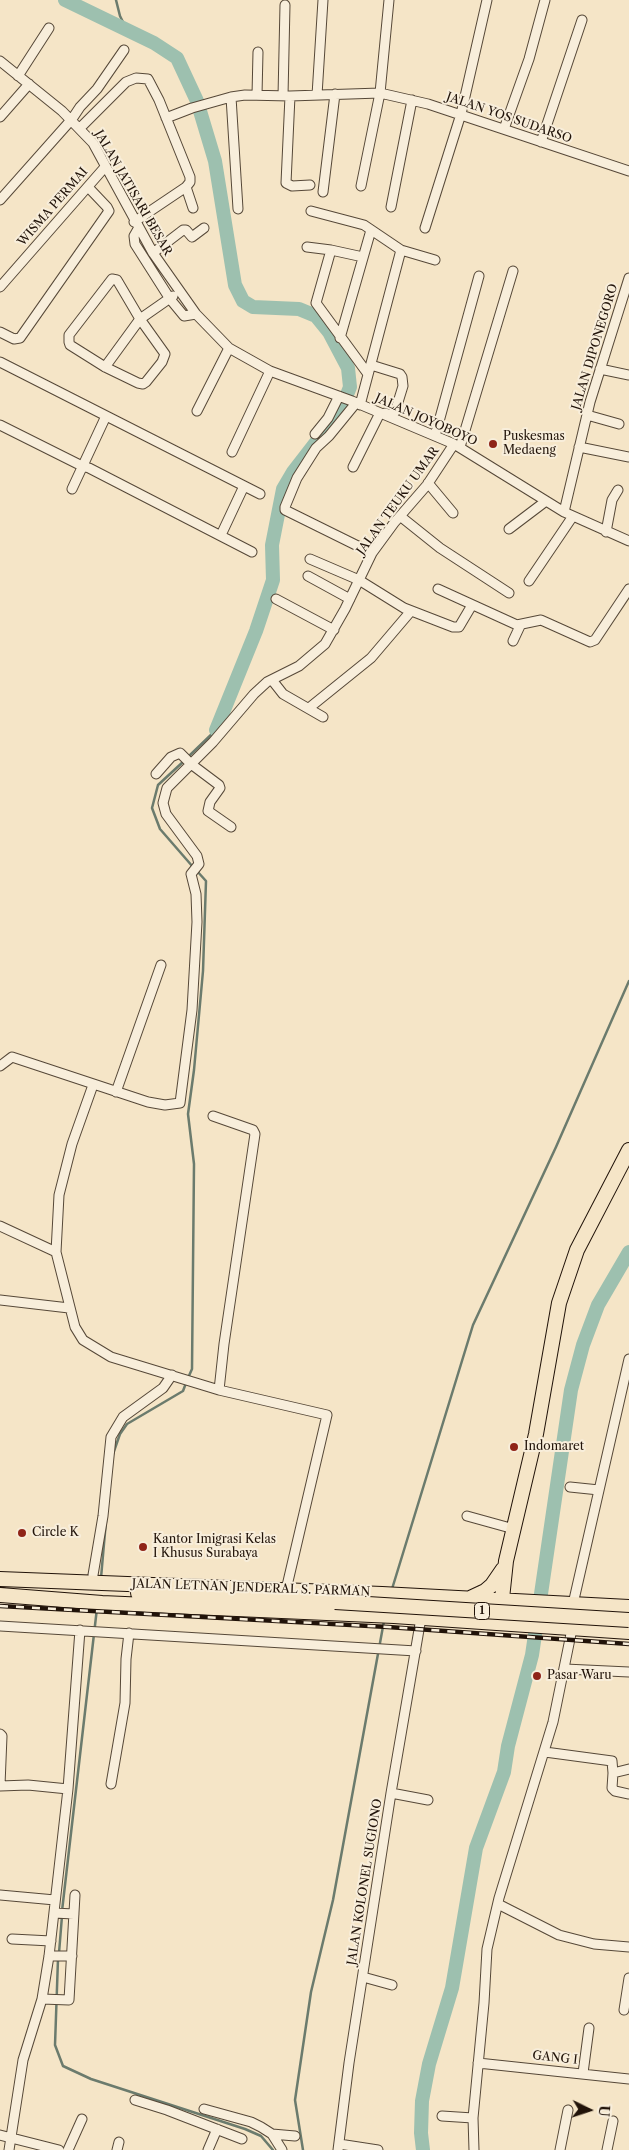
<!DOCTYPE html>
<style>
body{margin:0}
#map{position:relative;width:629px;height:2150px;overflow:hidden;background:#f5e5c7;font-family:"Libre Caslon Text",serif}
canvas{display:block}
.north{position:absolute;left:564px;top:2085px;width:50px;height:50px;-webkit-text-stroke:4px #f8eedb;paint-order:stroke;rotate:94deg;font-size:14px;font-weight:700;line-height:20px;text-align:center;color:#211309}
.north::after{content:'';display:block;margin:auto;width:18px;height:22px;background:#211309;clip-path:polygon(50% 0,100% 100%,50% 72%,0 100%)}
</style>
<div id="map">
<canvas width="629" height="2150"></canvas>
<div class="north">U</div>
</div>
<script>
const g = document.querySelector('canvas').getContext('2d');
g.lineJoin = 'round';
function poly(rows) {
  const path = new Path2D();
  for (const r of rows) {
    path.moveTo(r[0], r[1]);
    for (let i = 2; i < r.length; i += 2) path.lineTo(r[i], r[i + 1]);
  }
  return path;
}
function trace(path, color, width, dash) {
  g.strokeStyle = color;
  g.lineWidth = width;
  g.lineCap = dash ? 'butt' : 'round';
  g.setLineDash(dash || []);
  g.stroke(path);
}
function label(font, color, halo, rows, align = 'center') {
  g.font = font + ' "Libre Caslon Text",serif';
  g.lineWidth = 4;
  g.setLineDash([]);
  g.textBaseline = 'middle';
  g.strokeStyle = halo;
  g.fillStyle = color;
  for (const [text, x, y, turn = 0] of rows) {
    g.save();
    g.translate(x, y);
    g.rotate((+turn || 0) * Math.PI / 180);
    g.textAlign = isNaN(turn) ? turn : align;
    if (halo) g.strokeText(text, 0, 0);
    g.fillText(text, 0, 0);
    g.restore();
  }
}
trace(poly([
 [116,0,120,16,128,32],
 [188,757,216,730],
 [184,761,158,785,152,808,160,829,193,867],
 [188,1378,192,1369,194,1164,188,1114,194,1070,203,971,206,881,197,871],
 [113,1454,120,1434,127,1424,183,1391,186,1383],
 [101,1578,106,1521],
 [392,1589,473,1325,556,1147,629,981],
 [62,1911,97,1608],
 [59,1953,62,1916],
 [58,1959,55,2045,63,2066,91,2079,245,2129,261,2136,273,2150],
 [303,2150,295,2100,311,1992,333,1900,384,1621]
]), '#6b7b6d', 2.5);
trace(poly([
 [65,0,154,43,177,58,197,101,215,161,235,285,243,301,253,307,299,309,316,316,329,332,348,368,350,387,341,410,293,472,283,489,272,545,273,580,256,631,216,730],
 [423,2150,421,2133,422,2101,429,2064,452,1988,476,1848,504,1772,508,1746,532,1655,571,1390,583,1345,598,1305,629,1252]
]), '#9dc0af', 14);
const minor = poly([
 [0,61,62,111,93,143,153,253,196,314,229,348,270,371,352,401,454,444,564,512,629,541],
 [18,76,49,28],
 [257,95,258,52],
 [317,95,323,0],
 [283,96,285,5],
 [290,96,286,183,292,186,310,185],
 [0,117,29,84],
 [166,118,192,108,231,97],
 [80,128,126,82,136,78,148,79,159,100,190,177,190,182,186,187,193,208],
 [504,129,529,59,545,0],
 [541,142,582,20],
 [361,186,380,93,389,0],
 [323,192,335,94],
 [0,200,72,119,80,107,97,89,124,50],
 [391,207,412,100],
 [238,209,231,97,245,95,290,96,380,93,428,104,629,171],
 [311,211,364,225,401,250,435,260],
 [134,222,186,187],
 [425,228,461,114,487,0],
 [138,229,134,236,135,244,170,299,184,316,196,314],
 [307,247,331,250,363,257],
 [331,250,316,303,368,374],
 [153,253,183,230,186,230,192,237,204,228],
 [112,279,117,280,140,319,165,354,162,362,146,382,143,384,138,383,105,367,70,345,69,342,69,335,112,279],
 [0,287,105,167],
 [0,332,14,339,20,338,109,211,107,207,88,187],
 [340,338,371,230],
 [0,362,260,494],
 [371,365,400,374,402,377,403,386,395,412,391,415,385,413],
 [105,367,140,319,173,296],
 [600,369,629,375],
 [356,403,329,436,316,448,297,478,285,507,285,510,372,553],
 [360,405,401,250],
 [197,411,229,348],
 [587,415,619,424],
 [0,425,82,466,89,468,252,552],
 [315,434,328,418,339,396],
 [435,436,479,276],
 [460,447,513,271],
 [579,447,629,457],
 [232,452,270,371],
 [353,467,380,413],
 [428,483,453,513],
 [72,489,106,416],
 [564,512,590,402,629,278],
 [400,516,440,548,509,593],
 [509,529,546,501],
 [606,532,612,500,618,490],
 [221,535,244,486],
 [310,559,359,580,404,608,453,627,459,627,472,605],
 [308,576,350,599],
 [529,581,573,516],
 [438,589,517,625,541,620,590,642,595,640,629,589],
 [276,599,334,630],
 [513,641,520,626],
 [272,680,283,694,323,717],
 [309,708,371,658,411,611],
 [156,774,171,757,180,753,191,764,219,785,220,788,210,802,208,811,231,827],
 [0,1066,12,1057,148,1102,165,1105,180,1103,192,1010,197,922,196,894,191,874,199,864,197,856,166,814,163,803,167,788,213,742,254,694,267,682,299,666,325,644,345,609,372,553,394,523,427,485,454,444],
 [93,1085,72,1144,59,1195,56,1252,75,1327,83,1340,111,1357,219,1390,327,1415,286,1590],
 [116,1092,161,965],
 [213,1116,253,1130,255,1134,224,1344,219,1390],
 [0,1226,56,1252],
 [0,1300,69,1308],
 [570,1487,599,1490],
 [467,1516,514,1529],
 [93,1575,103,1516,111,1437,123,1417,163,1388,172,1375],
 [573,1604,629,1359],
 [0,1626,416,1651],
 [565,1669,629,1672],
 [0,1734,2,1736,0,1785],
 [545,1752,612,1761,613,1773],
 [629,1769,613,1773,612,1788,615,1791,629,1794],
 [111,1784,125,1703,126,1659,129,1633],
 [0,1786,28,1785,68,1789],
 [391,1793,428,1800],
 [0,1895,55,1900],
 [498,1904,559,1935,594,1944,629,1947],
 [54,1913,74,1914],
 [12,1939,51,1941],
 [49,1956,72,1956],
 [363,1977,392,1985],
 [42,1999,69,2000,75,1895],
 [624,2010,629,1978],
 [478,2063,629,2079],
 [583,2073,589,2028],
 [135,2100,167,2110,242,2139],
 [204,2109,251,2122,261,2127,272,2134,282,2150],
 [442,2116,473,2118],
 [272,2134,295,2136],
 [0,2135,59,2150],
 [339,2144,378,2150],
 [9,2150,23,2060,42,1999,49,1956,68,1789,80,1630],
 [68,2150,82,2119],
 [117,2150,119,2142],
 [208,2150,217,2129],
 [338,2150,349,2063,391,1793,421,1618],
 [474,2150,473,2118,484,2003,487,1949,499,1898,553,1722,572,1629],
 [560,2150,568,2110],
 [607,2150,613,2121]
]);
const highway = poly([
 [0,1579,382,1594,629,1607],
 [138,1593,335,1602],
 [0,1595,102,1603,394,1616,629,1632],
 [470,1598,485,1591,492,1585,503,1569],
 [501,1608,506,1561,536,1434,559,1303,577,1250,629,1150]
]);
trace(minor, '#564838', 11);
trace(highway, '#211309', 16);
trace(minor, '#f8eedb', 9);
trace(highway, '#f5e5c7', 14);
const rail = poly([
 [0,1606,388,1627,629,1644]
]);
trace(rail, '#211309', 4.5);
trace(rail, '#f8eedb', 2.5, [8]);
const highwayBridge = poly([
 [335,1602,629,1620]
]);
trace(highwayBridge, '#211309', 16, []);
trace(highwayBridge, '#f5e5c7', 14);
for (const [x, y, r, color] of [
 [493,444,5,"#8f2418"],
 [514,1447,5,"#8f2418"],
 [22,1533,5,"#8f2418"],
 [143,1547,5,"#8f2418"],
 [537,1676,5,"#8f2418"]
]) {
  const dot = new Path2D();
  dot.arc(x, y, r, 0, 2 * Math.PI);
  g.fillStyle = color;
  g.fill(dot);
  trace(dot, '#f8eedb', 2);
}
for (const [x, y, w] of [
 [482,1611,15]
]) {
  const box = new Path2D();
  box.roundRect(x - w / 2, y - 8.5, w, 17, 4);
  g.fillStyle = '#f8eedb';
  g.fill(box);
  trace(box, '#211309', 1);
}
label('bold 11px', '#211309', null, [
 ["1",482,1611]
]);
label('12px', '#211309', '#f8eedb', [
 ["JALAN YOS SUDARSO",509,118,19],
 ["JALAN JATISARI BESAR",133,193,60],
 ["WISMA PERMAI",53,207,-49],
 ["JALAN DIPONEGORO",595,347,-73],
 ["JALAN JOYOBOYO",426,420,24],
 ["JALAN TEUKU UMAR",398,501,-54],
 ["JALAN LETNAN JENDERAL S. PARMAN",251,1588,2],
 ["JALAN KOLONEL SUGIONO",365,1882,-81],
 ["GANG I",555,2058,6]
]);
label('12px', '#211309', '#f8eedb', [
 ["Puskesmas",503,437],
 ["Medaeng",503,451],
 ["Indomaret",524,1447],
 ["Circle K",32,1533],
 ["Kantor Imigrasi Kelas",153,1540],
 ["I Khusus Surabaya",153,1554],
 ["Pasar Waru",547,1676]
], 'left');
</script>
